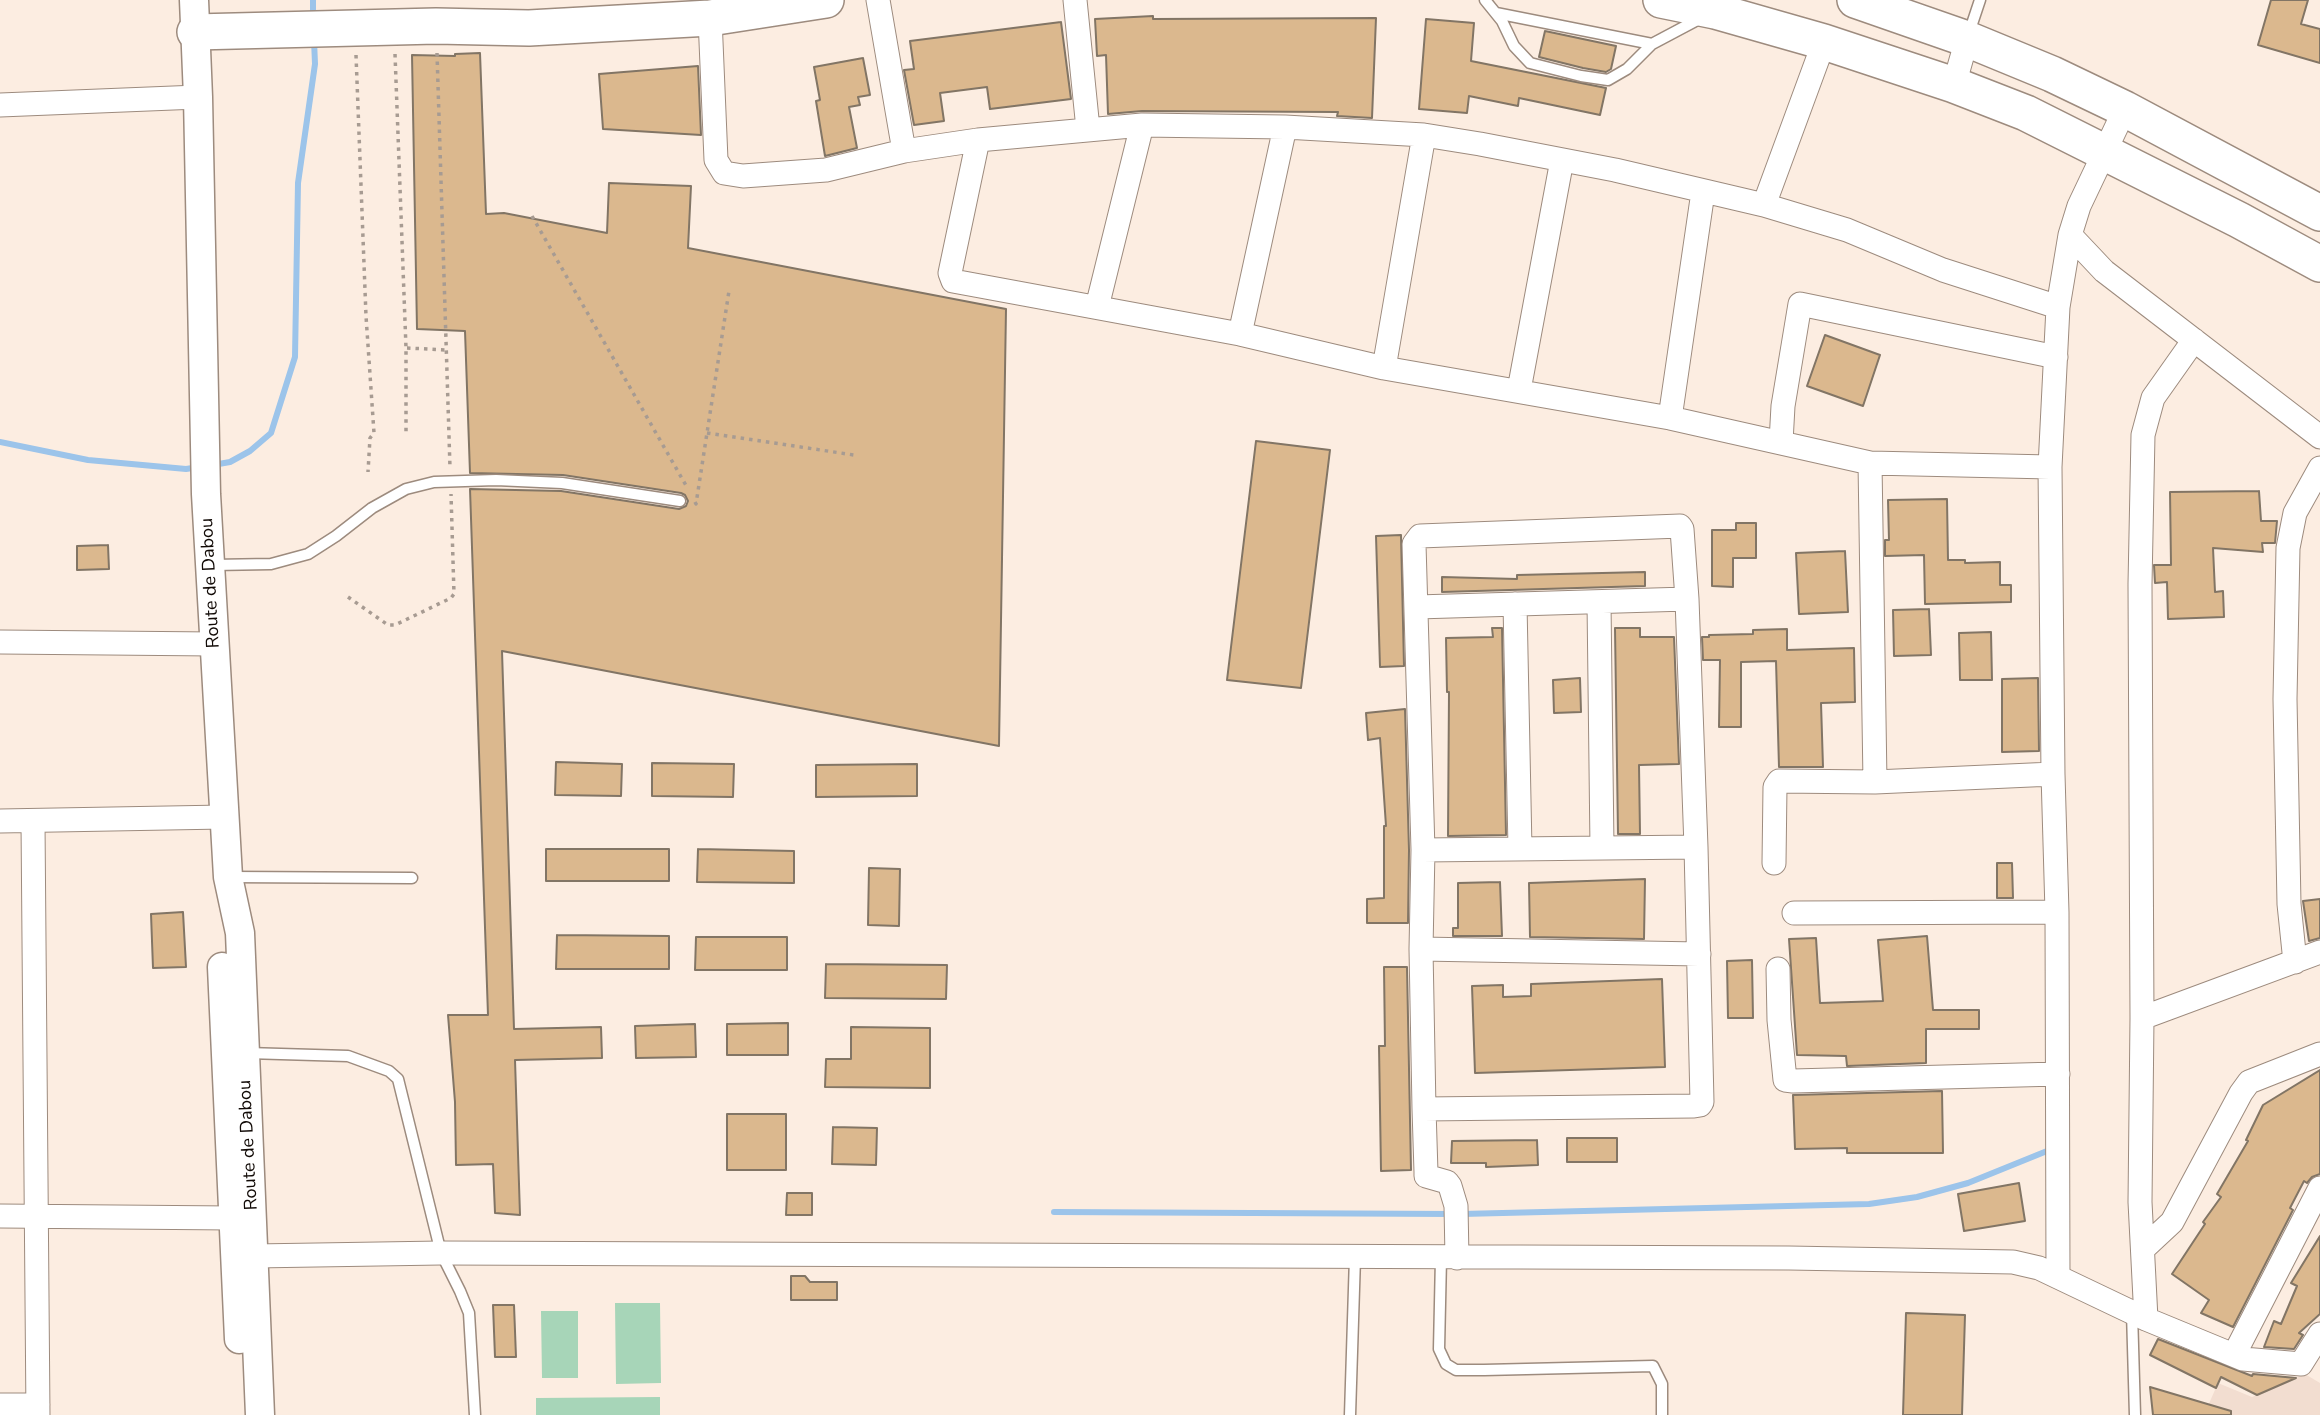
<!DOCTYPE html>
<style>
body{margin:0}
canvas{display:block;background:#fcede1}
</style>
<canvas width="2320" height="1415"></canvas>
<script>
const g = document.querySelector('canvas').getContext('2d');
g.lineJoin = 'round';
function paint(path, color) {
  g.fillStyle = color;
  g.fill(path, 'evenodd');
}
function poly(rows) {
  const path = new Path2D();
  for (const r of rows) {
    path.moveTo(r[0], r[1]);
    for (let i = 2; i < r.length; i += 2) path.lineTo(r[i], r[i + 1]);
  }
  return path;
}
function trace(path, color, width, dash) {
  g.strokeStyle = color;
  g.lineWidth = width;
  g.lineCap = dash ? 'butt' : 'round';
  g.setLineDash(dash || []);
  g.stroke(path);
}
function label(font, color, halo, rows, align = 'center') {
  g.font = font + ' "Nunito Sans",sans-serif';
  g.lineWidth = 5;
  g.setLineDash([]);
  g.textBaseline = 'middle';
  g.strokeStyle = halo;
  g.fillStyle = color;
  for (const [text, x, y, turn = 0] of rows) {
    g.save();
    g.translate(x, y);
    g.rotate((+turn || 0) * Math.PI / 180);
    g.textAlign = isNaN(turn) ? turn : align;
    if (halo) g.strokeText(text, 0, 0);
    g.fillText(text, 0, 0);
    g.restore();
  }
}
paint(poly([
 [2305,1374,2320,1383,2320,1415,2204,1415,2218,1383,2252,1397]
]), '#f2ddd0');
paint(poly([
 [615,1303,660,1303,661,1383,616,1384],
 [541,1311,578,1311,578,1378,542,1378],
 [660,1397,660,1415,536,1415,536,1398]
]), '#a7d5b8');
trace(poly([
 [313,0,313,19],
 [0,442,88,460,186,469,199,467],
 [213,465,230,462,250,451,271,433,295,357,298,183,315,64,314,40],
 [1054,1212,1451,1214],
 [1462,1214,1869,1204,1917,1197,1968,1183,2047,1151]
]), '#9cc4ea', 6);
const building = poly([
 [2271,0,2308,0,2301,24,2320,29,2320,63,2258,45,2271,0],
 [1153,16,1153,19,1376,18,1372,118,1337,116,1338,112,1142,111,1108,114,1106,55,1097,56,1095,19,1153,16],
 [1426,19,1474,23,1471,61,1606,88,1600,115,1519,98,1518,106,1469,96,1467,113,1419,109,1426,19],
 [1061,22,1071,99,990,109,987,87,940,93,944,121,914,125,904,70,914,69,910,41,1061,22],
 [1545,31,1616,46,1611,69,1606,72,1583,68,1539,57,1545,31],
 [480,53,486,214,504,213,607,233,609,183,691,186,688,248,1006,309,999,746,502,651,514,1029,601,1027,602,1058,515,1060,520,1215,495,1213,493,1164,456,1165,455,1102,448,1015,488,1015,470,489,561,491,679,509,686,506,688,501,685,495,681,493,563,475,470,473,465,331,417,329,412,55,455,56,455,54,480,53],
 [863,58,870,95,858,97,860,105,849,107,857,148,825,156,816,101,820,100,814,67,863,58],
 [698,66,701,135,603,129,599,74,698,66],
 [1825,335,1880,355,1863,406,1807,386,1825,335],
 [1256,441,1330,450,1301,688,1227,680,1256,441],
 [2259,491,2261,521,2277,521,2275,543,2262,543,2263,552,2213,548,2215,592,2223,591,2224,617,2168,619,2167,582,2155,583,2154,565,2171,565,2170,492,2259,491],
 [1947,499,1948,560,1965,560,1965,563,2000,562,2000,585,2011,585,2011,602,1925,604,1924,555,1885,556,1885,540,1889,540,1888,500,1947,499],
 [1736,523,1756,523,1756,558,1733,558,1733,587,1712,586,1712,530,1736,530,1736,523],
 [1401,535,1404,666,1380,667,1376,536,1401,535],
 [108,545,109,569,77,570,77,546,108,545],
 [1845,551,1848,612,1799,614,1796,553,1845,551],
 [1645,572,1645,586,1442,592,1442,577,1517,579,1517,575,1645,572],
 [1929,609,1931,655,1894,656,1893,610,1929,609],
 [1492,628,1502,628,1506,835,1448,836,1449,692,1447,692,1446,638,1493,637,1492,628],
 [1615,628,1640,628,1640,637,1674,637,1679,764,1639,765,1640,834,1618,834,1615,628],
 [1787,629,1787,650,1854,648,1855,702,1821,703,1823,767,1779,767,1776,661,1741,662,1741,727,1719,727,1720,660,1703,660,1702,637,1709,637,1709,635,1753,634,1753,630,1787,629],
 [1991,632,1992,680,1960,680,1959,633,1991,632],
 [1580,678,1581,712,1554,713,1553,680,1580,678],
 [2038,678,2039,751,2002,752,2002,679,2038,678],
 [1405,709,1409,850,1408,923,1367,923,1367,899,1384,898,1384,826,1386,826,1380,738,1368,740,1366,713,1405,709],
 [556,762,622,764,621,796,555,795,556,762],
 [652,763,734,764,733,797,652,796,652,763],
 [917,764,917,796,816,797,816,765,917,764],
 [546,849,669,849,669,881,546,881,546,849],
 [698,849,794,851,794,883,697,882,698,849],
 [1997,863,2012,863,2013,898,1997,898,1997,863],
 [869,868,900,869,899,926,868,925,869,868],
 [1645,879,1644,939,1530,937,1529,883,1645,879],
 [1500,882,1502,936,1453,936,1453,928,1458,928,1458,883,1500,882],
 [2320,899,2320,938,2309,941,2303,901,2320,899],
 [183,912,186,967,153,968,151,914,183,912],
 [557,935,669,936,669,969,556,969,557,935],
 [1927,936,1933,1010,1979,1010,1979,1029,1926,1029,1926,1063,1847,1066,1846,1056,1797,1055,1789,939,1816,938,1820,1003,1883,1001,1878,940,1927,936],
 [696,937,787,937,787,970,695,970,696,937],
 [1752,960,1753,1018,1728,1018,1727,961,1752,960],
 [826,964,947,965,946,999,825,998,826,964],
 [1384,967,1407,967,1411,1170,1381,1171,1379,1046,1385,1046,1384,967],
 [1662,979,1665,1067,1475,1073,1472,986,1503,985,1503,997,1531,996,1531,984,1662,979],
 [788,1023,788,1055,727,1055,727,1024,788,1023],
 [695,1024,696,1057,636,1058,635,1026,695,1024],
 [851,1027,930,1028,930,1088,825,1087,826,1059,851,1059,851,1027],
 [2320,1070,2320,1174,2312,1177,2307,1183,2304,1181,2290,1208,2293,1210,2233,1327,2201,1313,2209,1300,2172,1274,2205,1224,2203,1222,2221,1197,2217,1194,2248,1141,2246,1140,2263,1105,2320,1070],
 [1942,1091,1943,1153,1847,1153,1847,1148,1795,1149,1793,1095,1942,1091],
 [727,1114,786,1114,786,1170,727,1170,727,1114],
 [833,1127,877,1128,876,1165,832,1164,833,1127],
 [1567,1138,1617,1138,1617,1162,1567,1162,1567,1138],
 [1537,1140,1538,1165,1486,1167,1486,1163,1451,1163,1452,1141,1537,1140],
 [2019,1183,2025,1221,1964,1231,1958,1194,2019,1183],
 [787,1193,812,1193,812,1215,786,1215,787,1193],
 [2320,1236,2320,1314,2299,1333,2303,1335,2294,1349,2264,1347,2274,1321,2281,1324,2297,1286,2291,1283,2320,1236],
 [791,1276,805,1276,810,1282,837,1282,837,1300,791,1300,791,1276],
 [493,1305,514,1305,516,1357,495,1357,493,1305],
 [1906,1313,1965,1315,1962,1415,1903,1415,1906,1313],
 [2158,1339,2252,1376,2253,1374,2296,1378,2257,1395,2221,1377,2216,1388,2150,1355,2158,1339],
 [2150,1387,2231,1411,2231,1415,2153,1415,2150,1387]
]);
paint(building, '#dbb88e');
trace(building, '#827565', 2);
const service = poly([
 [1485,0,1502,21,1514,46,1530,63,1581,76,1608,80,1627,69,1652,44,1701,18],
 [1496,13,1652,44],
 [1969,33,1980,0],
 [213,565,271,564,308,554,336,536,372,508,406,489,434,482,496,480,562,483,680,501],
 [229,877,412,878],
 [247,1053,348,1056,389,1071,398,1079,441,1253,460,1291,469,1313,475,1415],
 [1441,1258,1439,1349,1446,1364,1456,1370,1484,1370,1653,1366,1662,1384,1662,1415],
 [2132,1312,2135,1415],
 [1350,1415,1355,1257]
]);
const minor = poly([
 [878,0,904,151,978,140,1142,125,1285,127,1424,135,1480,144,1615,170,1764,205,1847,230,1943,270,2058,307],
 [1075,0,1088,129],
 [710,18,716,160,724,173,743,176,826,170,904,151],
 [1954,85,1967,39],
 [0,105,198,97],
 [2125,109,2079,206,2070,235,2104,271,2320,437],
 [978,140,950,273,953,281,1240,334,1384,368,1670,418,1870,463,2050,467],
 [1764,205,1824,42],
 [1097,307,1142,125],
 [1240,334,1285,127],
 [1384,368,1424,135],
 [1519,390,1562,160],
 [1670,418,1703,192],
 [1781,442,1783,406,1800,304,2056,357],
 [1870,463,1875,782],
 [1599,602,1602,848],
 [1515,604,1520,849],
 [1417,607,1687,599],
 [0,642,214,644],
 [0,821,224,817],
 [33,822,38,1415],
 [1423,850,1696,847],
 [1774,863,1775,787,1779,781,1875,782,2053,774],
 [1794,913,2057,912],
 [1421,949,1699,954],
 [2295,962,2289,904,2285,699,2288,548,2295,513,2320,468],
 [1778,969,1779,1020,1785,1080,1793,1081,2058,1074],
 [2142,1018,2320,952],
 [1424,1109,1694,1106,1700,1105,1702,1102,1696,847,1687,599,1682,529,1680,526,1420,536,1414,544,1423,850,1421,949,1424,1109,1426,1172,1426,1176,1447,1182,1450,1186,1456,1206,1457,1258],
 [0,1216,232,1218],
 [2143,1249,2172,1222,2241,1093,2249,1082,2320,1054],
 [254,1256,441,1253,1789,1258,2013,1262,2039,1268,2146,1319,2243,1359,2301,1364,2320,1334],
 [2058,1277,2057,912,2053,774,2050,467,2058,307,2070,235],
 [2146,1319,2140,1202,2142,1018,2140,584,2143,435,2153,398,2194,340],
 [2234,1355,2320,1188],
 [0,1405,38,1405]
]);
const tertiary = poly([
 [194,0,198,97,206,494,228,877,240,933,260,1415],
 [222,967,239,1339]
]);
const primary = poly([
 [1661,0,1715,11,1824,42,1954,85,2026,113,2239,220,2320,264],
 [1855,0,1967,39,2052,74,2125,109,2320,213],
 [195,32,436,26,529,28,619,23,710,18,826,0]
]);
trace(service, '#9d8b7e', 13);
trace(minor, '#9d8b7e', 25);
trace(tertiary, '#9d8b7e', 31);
trace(primary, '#9d8b7e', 38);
trace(poly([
 [437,53,450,468],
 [395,54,406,348,406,435],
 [356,55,366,316,374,433,370,438,368,472],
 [532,216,688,489],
 [407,348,446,350],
 [707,433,854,455],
 [695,502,696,504,729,291],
 [348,597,388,625,395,625,451,598,454,594,451,494]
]), '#a79b92', 3.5, [3.5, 5]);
trace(service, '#fff', 10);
trace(minor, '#fff', 23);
trace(tertiary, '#fff', 28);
trace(primary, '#fff', 35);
label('18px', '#110a06', '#fff', [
 ["Route de Dabou",211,583,-93],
 ["Route de Dabou",249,1145,-93]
]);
</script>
